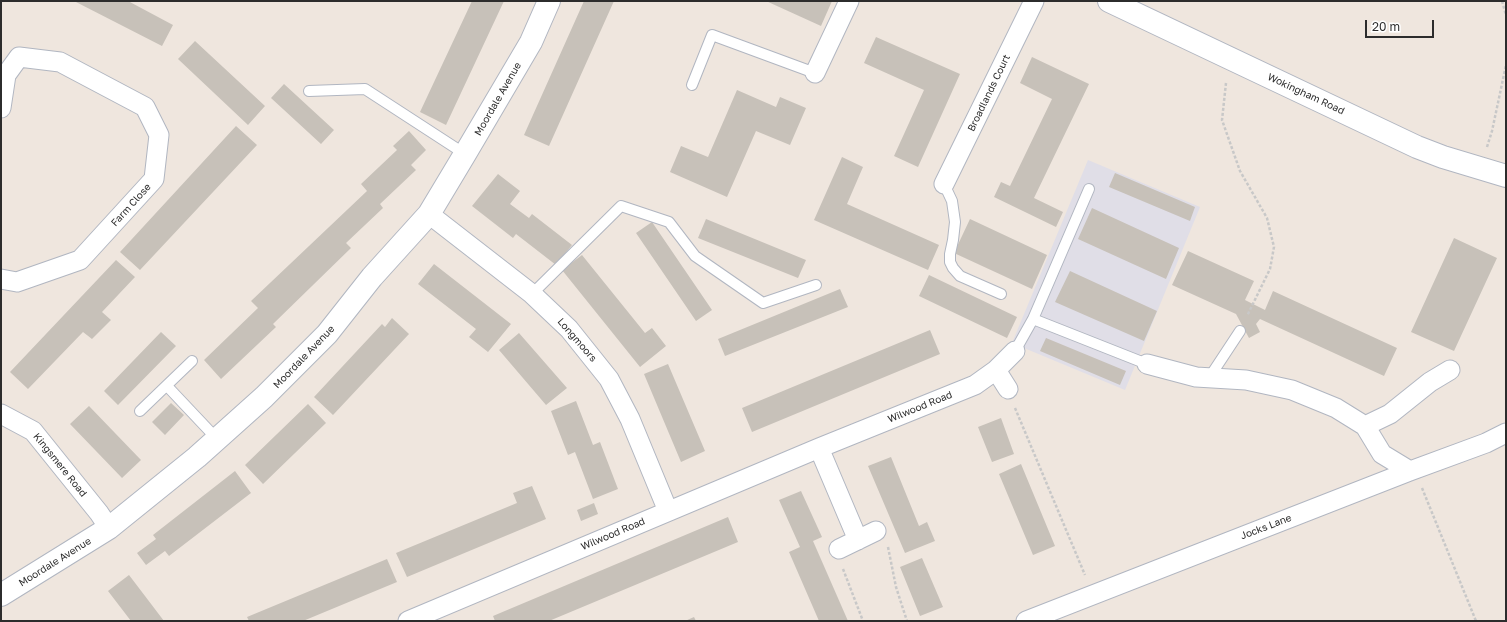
<!DOCTYPE html>
<style>
body{margin:0}
#map{position:relative;width:1507px;height:622px;overflow:hidden;background:#efe6de;font-family:"Golos Text",sans-serif}
canvas{display:block}
.frame{position:absolute;inset:0;border:2px solid #2c2c2c;pointer-events:none}
.scale{position:absolute;left:1365px;top:20px;width:69px;height:18px;box-sizing:border-box;border:2px solid #2c2c2c;border-top:0;padding-left:5px;font-size:12px;line-height:14px;white-space:nowrap;color:#2c2c2c;-webkit-text-stroke:3px #fff;paint-order:stroke}
</style>
<div id="map">
<canvas width="1507" height="622"></canvas>
<div class="frame"></div>
<div class="scale">20 m</div>
</div>
<script>
const g = document.querySelector('canvas').getContext('2d');
g.lineJoin = 'round';
function paint(path, color) {
  g.fillStyle = color;
  g.fill(path, 'evenodd');
}
function poly(rows) {
  const path = new Path2D();
  for (const r of rows) {
    path.moveTo(r[0], r[1]);
    for (let i = 2; i < r.length; i += 2) path.lineTo(r[i], r[i + 1]);
  }
  return path;
}
function trace(path, color, width, dash) {
  g.strokeStyle = color;
  g.lineWidth = width;
  g.lineCap = dash ? 'butt' : 'round';
  g.setLineDash(dash || []);
  g.stroke(path);
}
function label(font, color, halo, rows, align = 'center') {
  g.font = font + ' "Golos Text",sans-serif';
  g.lineWidth = 3;
  g.setLineDash([]);
  g.textBaseline = 'middle';
  g.strokeStyle = halo;
  g.fillStyle = color;
  for (const [text, x, y, turn = 0] of rows) {
    g.save();
    g.translate(x, y);
    g.rotate((+turn || 0) * Math.PI / 180);
    g.textAlign = isNaN(turn) ? turn : align;
    if (halo) g.strokeText(text, 0, 0);
    g.fillText(text, 0, 0);
    g.restore();
  }
}
paint(poly([
 [1088,160,1200,207,1125,390,1012,343]
]), '#e0dee7');
paint(poly([
 [74,1,128,1,173,25,162,46],
 [472,1,504,1,446,125,420,112],
 [584,1,614,1,549,146,524,135],
 [766,1,832,1,821,26],
 [876,37,960,74,918,167,894,156,924,90,864,63],
 [195,41,265,106,248,125,178,59],
 [1032,57,1089,84,1034,198,1063,212,1056,227,994,197,1001,182,1010,186,1052,99,1020,83],
 [284,84,334,130,321,144,271,98],
 [737,90,776,107,780,97,806,108,790,145,756,131,727,197,670,172,681,146,708,157],
 [236,126,257,145,140,270,120,252],
 [409,131,426,150,411,165,416,170,380,204,383,208,346,243,351,248,273,324,276,327,221,379,204,360,258,308,251,301,367,191,361,184,397,150,393,146],
 [842,157,863,167,847,204,939,245,928,270,814,220],
 [1115,173,1195,207,1190,221,1109,187],
 [498,174,520,191,510,204,529,218,532,214,572,245,556,265,516,234,513,238,472,206],
 [1092,208,1179,248,1166,279,1078,239],
 [706,219,806,260,798,278,698,238],
 [970,219,1047,255,1032,289,954,253],
 [652,222,712,310,696,321,636,233],
 [1454,238,1497,258,1454,351,1411,332],
 [1188,251,1254,281,1245,300,1265,310,1273,291,1397,348,1384,376,1260,319,1256,324,1260,332,1249,338,1236,314,1172,285],
 [582,255,645,333,652,328,666,346,640,367,562,270],
 [116,260,135,277,102,312,111,320,92,339,83,332,28,389,10,372],
 [434,264,511,324,488,352,469,337,476,329,418,284],
 [1070,271,1157,311,1144,341,1055,302],
 [929,275,1017,317,1007,338,919,296],
 [840,289,848,307,725,356,718,339],
 [392,318,409,334,333,415,314,397,382,324,385,327],
 [930,330,940,354,752,432,742,408],
 [161,332,176,346,118,405,104,391],
 [519,333,567,388,546,405,499,350],
 [1046,338,1126,371,1120,385,1040,351],
 [668,364,705,451,681,462,644,374],
 [576,401,593,445,600,442,618,489,593,499,575,452,568,455,551,411],
 [171,403,184,415,165,435,152,422],
 [308,404,326,423,263,484,245,465],
 [89,406,141,460,122,478,70,424],
 [1001,418,1014,454,992,462,978,427],
 [891,457,919,526,927,522,935,541,905,553,868,466],
 [1021,464,1055,546,1033,555,999,474],
 [235,471,251,493,169,556,165,551,146,565,137,553,156,539,153,535],
 [532,486,546,519,407,577,396,553,517,503,513,493],
 [801,491,822,537,813,541,848,621,819,621,789,552,800,547,779,500],
 [594,503,598,514,581,521,577,510],
 [728,517,738,542,549,621,495,621,493,616],
 [922,558,943,607,920,616,900,567],
 [387,559,397,582,303,621,249,621,247,617],
 [129,575,145,596,164,621,131,621,108,591],
 [694,617,696,621,685,621]
]), '#c7c1b9');
const lane = poly([
 [692,85,712,35,815,73],
 [309,91,365,89,465,154],
 [944,184,952,201,955,222,953,240,950,254,950,262,953,268,960,276,1001,294],
 [532,294,621,206,669,222,695,256,763,303,816,285],
 [1033,319,1147,364],
 [1015,351,1033,319,1089,189],
 [1209,378,1240,331],
 [167,386,217,439],
 [140,411,192,361]
]);
const street = poly([
 [815,73,849,1],
 [1,108,6,75,19,57,60,62,145,107,159,135,154,179,80,260,17,282,1,279],
 [944,184,1034,1],
 [429,214,532,294,569,329,609,379,630,419,668,511],
 [1147,364,1196,377,1246,380,1292,390,1336,408,1365,426,1382,454,1410,471],
 [996,370,1008,389],
 [1,414,33,431,99,513,109,528],
 [1365,426,1390,414,1430,382,1450,370],
 [819,448,858,540],
 [839,549,876,531],
 [408,621,819,448,975,385,996,370,1015,351],
 [1026,621,1410,471,1486,443,1506,433]
]);
const secondary = poly([
 [1109,1,1417,147,1443,157,1506,176],
 [1,595,109,528,197,457,264,397,327,334,372,277,429,214,465,154,531,42,549,1]
]);
trace(lane, '#b1b6c1', 12);
trace(street, '#b1b6c1', 21);
trace(secondary, '#b1b6c1', 24);
trace(poly([
 [1502,1,1506,15],
 [1226,83,1222,120,1240,171,1267,218,1274,247,1270,269,1247,316],
 [1487,147,1492,131,1506,65],
 [1015,408,1085,575],
 [1422,488,1476,621],
 [888,547,896,587,907,621],
 [843,569,863,621]
]), '#c8c8c8', 2.5, [3, 2]);
trace(lane, '#fff', 10);
trace(street, '#fff', 19);
trace(secondary, '#fff', 22);
label('10px', '#2c2c2c', '#fff', [
 ["Broadlands Court",989,93,-64],
 ["Wokingham Road",1306,94,25],
 ["Moordale Avenue",498,99,-60],
 ["Farm Close",131,205,-48],
 ["Longmoors",577,340,49],
 ["Moordale Avenue",304,357,-46],
 ["Wilwood Road",920,407,-22],
 ["Kingsmere Road",60,465,51],
 ["Jocks Lane",1266,527,-21],
 ["Wilwood Road",613,534,-23],
 ["Moordale Avenue",55,562,-32]
]);
</script>
